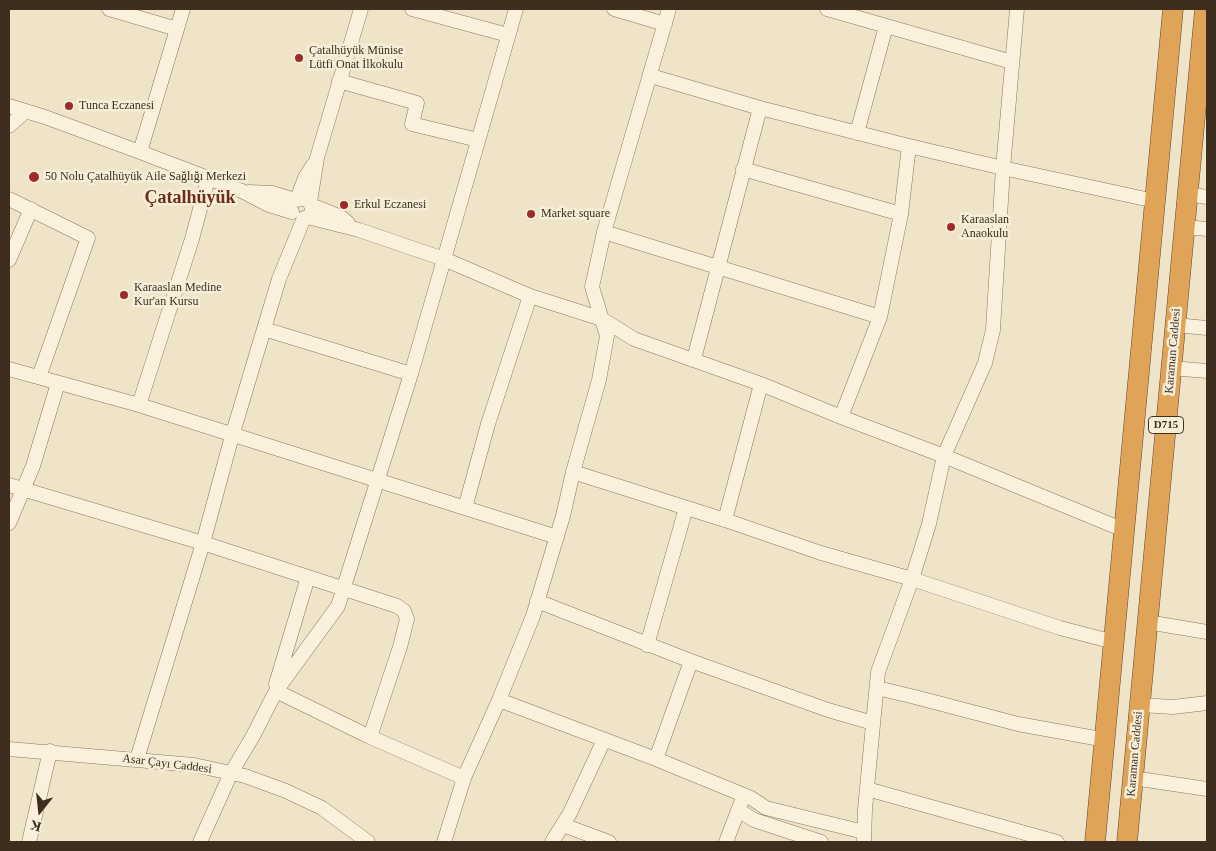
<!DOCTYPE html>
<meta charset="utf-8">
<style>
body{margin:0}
#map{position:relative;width:1216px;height:851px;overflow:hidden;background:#f0e4c8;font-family:"Times New Roman",serif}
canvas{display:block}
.frame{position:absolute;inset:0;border:10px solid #3d2e20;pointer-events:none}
.north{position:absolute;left:15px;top:786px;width:50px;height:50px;-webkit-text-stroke:4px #f7eed8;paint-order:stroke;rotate:196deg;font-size:14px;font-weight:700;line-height:20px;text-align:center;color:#3d2e20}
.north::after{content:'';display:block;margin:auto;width:18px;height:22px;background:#3d2e20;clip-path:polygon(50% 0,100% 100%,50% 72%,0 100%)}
</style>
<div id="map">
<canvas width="1216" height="851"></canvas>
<div class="frame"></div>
<div class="north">K</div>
</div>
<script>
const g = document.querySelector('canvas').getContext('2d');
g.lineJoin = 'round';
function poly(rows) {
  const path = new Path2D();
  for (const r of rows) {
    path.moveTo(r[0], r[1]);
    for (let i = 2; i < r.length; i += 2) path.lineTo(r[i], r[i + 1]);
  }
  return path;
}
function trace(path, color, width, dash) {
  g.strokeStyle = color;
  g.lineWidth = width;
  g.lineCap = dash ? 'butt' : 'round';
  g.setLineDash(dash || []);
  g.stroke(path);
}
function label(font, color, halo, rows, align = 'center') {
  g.font = font + ' "Times New Roman",serif';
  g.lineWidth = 5;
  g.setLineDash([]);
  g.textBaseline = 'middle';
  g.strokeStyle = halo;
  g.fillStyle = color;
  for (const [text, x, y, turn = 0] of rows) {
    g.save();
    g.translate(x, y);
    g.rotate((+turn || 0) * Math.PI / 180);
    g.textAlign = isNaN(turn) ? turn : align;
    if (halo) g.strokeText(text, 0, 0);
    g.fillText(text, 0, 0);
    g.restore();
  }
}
const minor = poly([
 [109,9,177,29],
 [412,9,508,35],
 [614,9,665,24],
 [827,9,1012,62],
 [651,76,760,108,909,146,1003,168,1155,201],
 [339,81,417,103,412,124,478,140],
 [9,106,45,117,140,152,242,191,269,205,292,212],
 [9,126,26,111],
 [857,133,886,26],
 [140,152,183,9],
 [743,169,901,214],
 [249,192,272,193,295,200,304,199,310,202,312,209],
 [1187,194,1207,197],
 [9,199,88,238,39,377],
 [297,199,305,178,313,165],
 [310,202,317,158,361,9],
 [311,205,341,217,348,223],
 [307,217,359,230,444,259,530,296,602,319,634,339,761,384,841,417,944,456,1124,530],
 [1184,227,1207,229],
 [604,232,880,317],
 [9,260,31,209],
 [1175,325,1207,328],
 [264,329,411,374],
 [694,359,760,108],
 [1171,368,1207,371],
 [9,369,139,405,557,537],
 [139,405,192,239,208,179],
 [841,417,880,317,901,214,909,146],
 [573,472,725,520,821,553,912,579,1060,628,1114,642],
 [9,485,203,543,397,606,404,611,407,619,400,647,370,737],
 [465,508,488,424,530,296],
 [725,520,761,384],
 [9,523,33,466,58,383],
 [537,601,691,661,828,710,873,723],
 [1147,622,1207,632],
 [647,645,686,508],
 [276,684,308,577],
 [877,688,915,697,1018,724,1106,740],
 [276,691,370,737,464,778],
 [499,700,656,759,751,798,766,808,864,832],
 [1140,705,1173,707,1207,703],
 [9,749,194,765,245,776,286,791,322,808,368,842],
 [137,759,203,543,232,436,264,329,279,279,304,218],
 [656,759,691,661],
 [1133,778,1207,789],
 [867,789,1057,842],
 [738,810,754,820,821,842],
 [563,825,609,842],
 [29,842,50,751],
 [200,842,231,773,253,736,276,691,338,606,411,374,516,9],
 [444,842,464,778,499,700,533,616,563,516,573,472,599,380,607,336,592,287,604,232,669,9],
 [552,842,570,813,604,740],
 [726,842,741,803],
 [864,842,865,809,878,672,912,579,929,524,944,456,985,363,993,330,1003,168,1017,9]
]);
const highway = poly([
 [1095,842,1173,9],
 [1127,842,1205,9]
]);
trace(minor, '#8d765c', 15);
trace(highway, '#5b4430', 21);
trace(minor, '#faf1dc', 14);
trace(highway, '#e0a458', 20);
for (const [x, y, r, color] of [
 [299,58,5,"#9e2a2b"],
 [69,106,5,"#9e2a2b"],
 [34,177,6,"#9e2a2b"],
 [344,205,5,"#9e2a2b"],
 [531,214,5,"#9e2a2b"],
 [951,227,5,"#9e2a2b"],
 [124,295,5,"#9e2a2b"]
]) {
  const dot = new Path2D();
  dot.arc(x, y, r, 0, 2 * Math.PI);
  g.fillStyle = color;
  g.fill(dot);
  trace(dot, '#f7eed8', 2);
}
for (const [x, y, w] of [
 [1166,425,35]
]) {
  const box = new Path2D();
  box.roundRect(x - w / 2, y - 8.5, w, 17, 4);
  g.fillStyle = '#f7eed8';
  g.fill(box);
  trace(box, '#3d2e20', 1);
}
label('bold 11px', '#3d2e20', null, [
 ["D715",1166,425]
]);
label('12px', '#3d2e20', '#f7eed8', [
 ["Çatalhüyük Münise",309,51],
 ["Lütfi Onat İlkokulu",309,65],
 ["Tunca Eczanesi",79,106],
 ["50 Nolu Çatalhüyük Aile Sağlığı Merkezi",45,177],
 ["Erkul Eczanesi",354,205],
 ["Market square",541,214],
 ["Karaaslan",961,220],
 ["Anaokulu",961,234],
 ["Karaaslan Medine",134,288],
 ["Kur'an Kursu",134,302]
], 'left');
label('12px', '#3d2e20', '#f7eed8', [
 ["Karaman Caddesi",1173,351,-85],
 ["Karaman Caddesi",1135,754,-85],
 ["Asar Çayı Caddesi",167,764,7]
]);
label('bold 18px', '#6b2e1e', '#f7eed8', [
 ["Çatalhüyük",190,198]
]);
</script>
